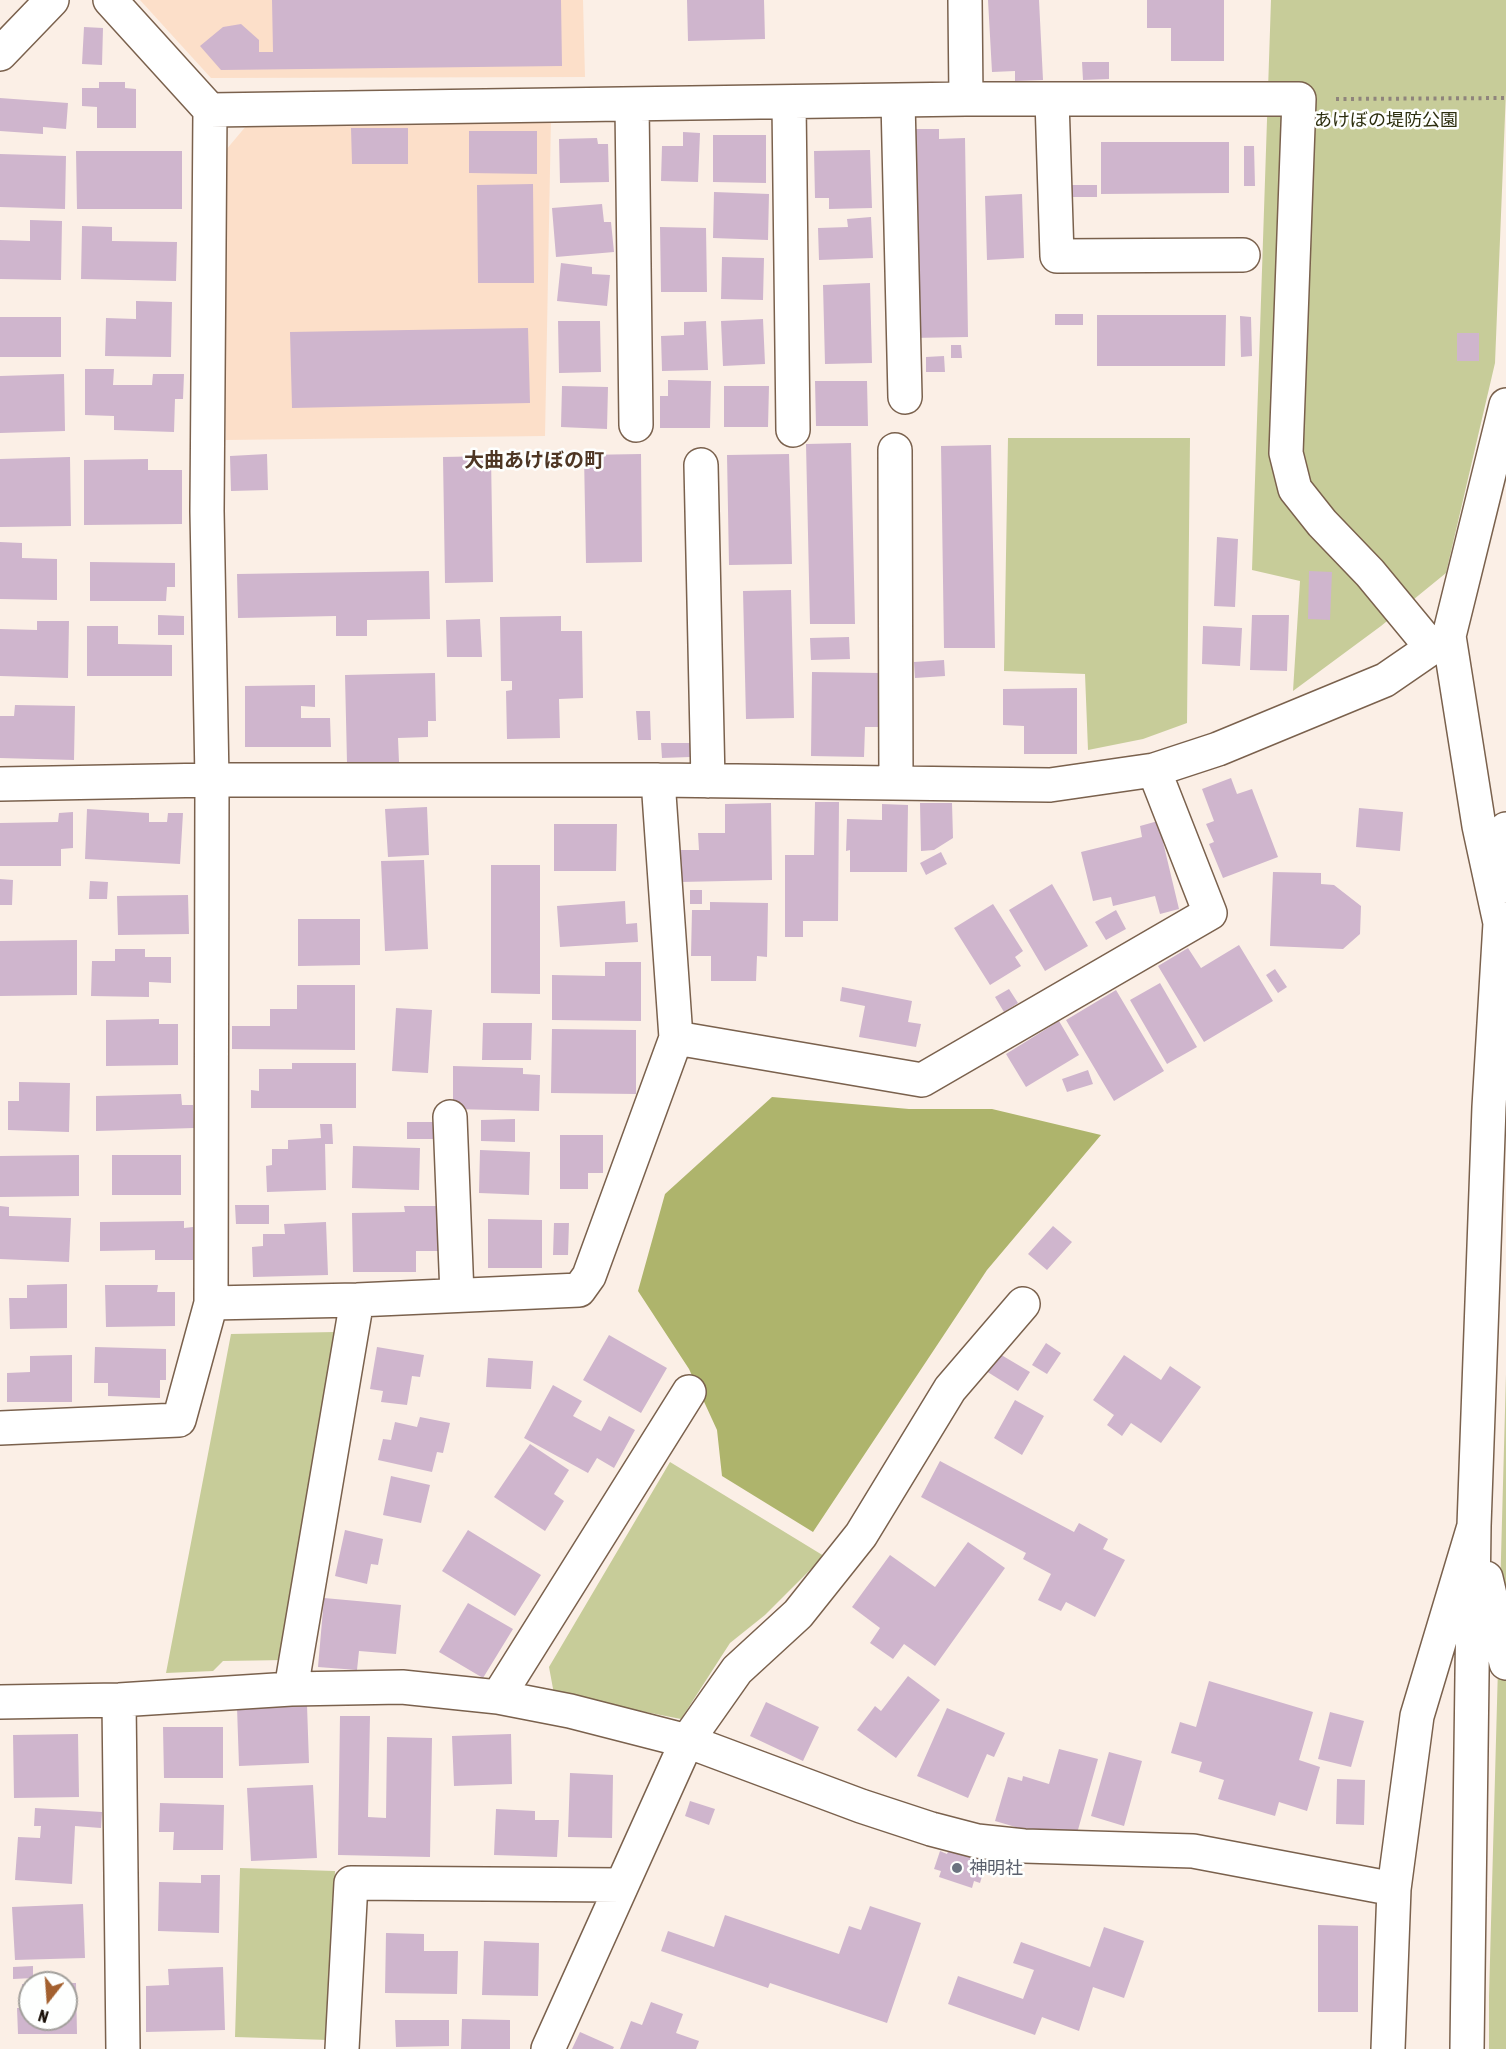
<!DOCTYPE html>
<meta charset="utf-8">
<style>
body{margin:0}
#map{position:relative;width:1506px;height:2049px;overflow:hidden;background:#fbefe6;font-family:"Asap Condensed",sans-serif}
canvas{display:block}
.north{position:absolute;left:18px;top:1971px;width:60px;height:60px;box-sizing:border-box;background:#fefffe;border:2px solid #a29f9b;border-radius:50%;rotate:197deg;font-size:16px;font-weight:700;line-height:24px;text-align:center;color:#190f07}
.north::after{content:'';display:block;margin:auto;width:21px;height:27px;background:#a3602f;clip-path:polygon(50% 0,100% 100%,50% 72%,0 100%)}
</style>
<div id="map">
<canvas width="1506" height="2049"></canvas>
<div class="north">N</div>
</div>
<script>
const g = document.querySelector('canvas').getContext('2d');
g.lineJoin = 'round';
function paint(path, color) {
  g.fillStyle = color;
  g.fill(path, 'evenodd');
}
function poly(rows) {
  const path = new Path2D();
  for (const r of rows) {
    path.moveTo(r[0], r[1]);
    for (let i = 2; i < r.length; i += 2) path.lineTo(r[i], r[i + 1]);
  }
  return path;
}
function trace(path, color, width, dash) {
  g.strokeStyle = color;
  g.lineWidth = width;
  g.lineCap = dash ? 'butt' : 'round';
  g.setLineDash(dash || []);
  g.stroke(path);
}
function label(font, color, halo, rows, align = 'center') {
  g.font = font + ' "Asap Condensed","Noto Sans JP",sans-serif';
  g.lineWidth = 5;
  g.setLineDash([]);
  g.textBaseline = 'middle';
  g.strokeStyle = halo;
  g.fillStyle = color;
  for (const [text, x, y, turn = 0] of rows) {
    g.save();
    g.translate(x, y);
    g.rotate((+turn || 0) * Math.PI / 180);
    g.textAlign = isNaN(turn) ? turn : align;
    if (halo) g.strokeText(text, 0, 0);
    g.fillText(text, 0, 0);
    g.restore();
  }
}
paint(poly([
 [140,0,583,0,585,77,211,78],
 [551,117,545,436,226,440,220,157,252,119]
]), '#fcdfc9');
paint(poly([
 [1271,0,1506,0,1506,91,1495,363,1446,573,1381,626,1293,691,1300,581,1252,570],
 [1008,438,1190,438,1187,723,1143,739,1088,750,1085,674,1004,671],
 [335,1332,286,1660,223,1661,213,1671,166,1673,231,1334],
 [1506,1374,1506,2049,1489,2049,1489,1996],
 [670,1462,824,1556,765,1615,730,1643,681,1719,554,1694,549,1667],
 [240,1868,335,1871,329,2040,235,2037]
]), '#c7cc99');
paint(poly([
 [772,1097,909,1109,992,1109,1101,1135,987,1270,813,1532,722,1476,717,1430,689,1369,638,1291,665,1194]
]), '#aeb46c');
paint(poly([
 [272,0,561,0,562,66,221,70,200,46,223,27,241,24,259,40,259,52,273,52],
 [687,0,764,0,765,39,688,41],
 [988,0,1039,0,1043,80,1015,81,1015,71,992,72],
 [1147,0,1224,0,1224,61,1171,61,1171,28,1147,28],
 [84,27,103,28,102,65,82,64],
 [1082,62,1109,62,1109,79,1083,80],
 [99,82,125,82,125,88,136,89,136,128,97,128,97,107,82,106,82,88,99,88],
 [0,98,68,103,66,129,43,127,43,134,0,131],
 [351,128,408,128,408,164,352,164],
 [907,129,939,129,939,139,965,138,968,337,910,338],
 [469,131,537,131,537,174,469,173],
 [683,132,700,133,698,182,661,181,662,146,683,146],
 [713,135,766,135,766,183,713,182],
 [597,138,598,144,608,144,609,182,560,183,559,139],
 [1101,142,1229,142,1229,193,1101,194],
 [1244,146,1254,146,1255,186,1244,186],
 [870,150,872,208,829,209,829,198,815,198,814,151],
 [76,151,182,151,182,209,77,209],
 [0,154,66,156,65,209,0,207],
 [533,184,534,283,478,283,477,185],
 [1068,185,1097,185,1097,197,1068,197],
 [714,192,769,194,768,240,713,238],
 [1022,194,1024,258,987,260,985,196],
 [602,204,604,222,611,222,614,252,556,257,552,208],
 [871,217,873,258,819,260,818,228,848,227,847,219],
 [30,220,62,221,61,280,0,279,0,240,30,241],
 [82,226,112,227,112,241,177,242,176,281,81,279],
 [660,227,706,228,707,292,661,292],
 [722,257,764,258,763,300,721,299],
 [561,263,592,267,592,274,610,275,607,306,557,301],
 [870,283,872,363,825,364,823,285],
 [136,301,172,302,171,357,105,356,106,318,136,319],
 [1055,314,1083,314,1083,325,1055,325],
 [1097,315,1226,315,1225,366,1097,366],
 [1240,316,1251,317,1252,356,1241,357],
 [0,317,61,317,61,357,0,357],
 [763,319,765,364,723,366,721,321],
 [558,321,600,321,601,372,559,373],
 [706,321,708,370,662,371,661,336,684,335,684,322],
 [528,328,530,403,292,408,290,332],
 [1457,333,1479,333,1479,361,1457,361],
 [951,345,961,345,962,358,951,358],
 [944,356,945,372,926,372,926,357],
 [85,369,114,369,113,385,152,385,153,374,184,374,183,399,175,399,174,432,114,430,114,416,85,415],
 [64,374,65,431,0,433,0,376],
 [668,380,711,381,710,428,660,428,660,396,668,396],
 [815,381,867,381,868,426,816,426],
 [562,386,608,387,607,429,561,427],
 [724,386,769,386,768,427,724,427],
 [851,443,855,624,810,624,806,444],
 [991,445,995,648,944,648,941,446],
 [267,454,268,490,231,491,230,456],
 [641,454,642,562,586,563,584,455],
 [789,454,792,564,729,565,727,455],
 [491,456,493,582,445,583,443,457],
 [70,457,71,526,0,527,0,459],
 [148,459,148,470,182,470,182,524,84,525,84,460],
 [1217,537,1238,539,1235,607,1214,606],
 [0,542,22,543,22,558,57,559,57,600,0,599],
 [90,562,175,563,175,587,167,587,166,601,90,601],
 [429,571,430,619,367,620,367,636,336,636,336,616,238,618,237,574],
 [1309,571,1332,572,1330,620,1308,619],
 [791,590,794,718,746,719,743,591],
 [158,615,184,616,184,635,158,635],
 [1252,615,1289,615,1287,671,1250,670],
 [561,616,561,631,582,631,583,698,559,699,560,738,507,739,506,691,512,690,512,681,501,681,500,617],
 [480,619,482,657,447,657,446,620],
 [37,621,69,621,68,678,0,676,0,629,37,630],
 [87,626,118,626,118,644,172,645,172,676,87,676],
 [1203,626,1242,628,1240,666,1202,664],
 [849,637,850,659,811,660,810,638],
 [944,660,945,676,915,678,914,662],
 [812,672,879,673,878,727,865,727,864,757,811,756],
 [435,673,436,721,428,721,428,737,398,738,399,762,347,763,345,675],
 [315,685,315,707,301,706,301,718,330,718,331,747,245,747,245,686],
 [1077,688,1077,754,1024,754,1024,726,1003,725,1003,689],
 [15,705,75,706,74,760,0,758,0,716,14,716],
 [636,711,650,711,651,740,638,740],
 [661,743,690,743,690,757,662,758],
 [1231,778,1237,794,1252,789,1278,857,1223,878,1209,844,1214,842,1206,824,1214,821,1202,789],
 [815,802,839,802,838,921,803,921,803,937,785,937,785,855,814,855],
 [771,803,772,880,680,882,679,850,699,850,698,833,725,833,725,804],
 [920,803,952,803,953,838,934,850,921,851],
 [882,804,908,805,907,872,850,872,850,850,846,851,847,819,882,820],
 [427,807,429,855,388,857,385,809],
 [1359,808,1403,812,1400,851,1356,847],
 [87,809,149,813,149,822,167,822,168,813,183,813,180,864,85,859],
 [73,812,73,848,61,849,61,866,0,866,0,823,58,822,59,813],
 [1158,821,1179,909,1160,914,1155,896,1113,906,1111,897,1093,901,1081,852,1142,837,1140,826],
 [554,824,617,824,616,871,554,871],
 [941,852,947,864,926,875,920,863],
 [424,860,428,949,385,951,381,861],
 [491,865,540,865,540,994,491,993],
 [1273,872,1321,873,1321,884,1334,885,1361,906,1360,934,1343,949,1270,946],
 [0,879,13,880,12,905,0,905],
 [90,881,108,882,107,899,89,899],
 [1052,884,1088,946,1045,971,1009,910],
 [690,890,702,890,702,904,690,904],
 [188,895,189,934,118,935,117,896],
 [625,901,626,924,637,923,638,942,560,947,557,906],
 [710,902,768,903,767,957,757,956,756,981,711,981,711,956,691,956,692,910,710,910],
 [993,904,1023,951,1015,957,1021,966,990,985,954,928],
 [1116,910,1126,929,1106,940,1095,922],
 [298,919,360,919,360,965,298,966],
 [77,940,77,995,0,996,0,941],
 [1239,945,1273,1001,1204,1042,1158,966,1188,948,1201,968],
 [115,949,145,949,145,957,171,957,171,983,149,982,149,997,91,996,92,961,115,961],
 [605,962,641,962,641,1021,552,1020,552,975,605,976],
 [1275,969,1287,987,1278,993,1266,975],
 [1160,983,1197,1047,1167,1064,1130,1000],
 [297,985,355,985,355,1050,232,1049,232,1026,270,1026,270,1009,297,1009],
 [842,987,912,1001,908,1022,921,1024,916,1047,859,1037,865,1006,840,1001],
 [1009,989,1018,1003,1004,1012,995,997],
 [1116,990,1164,1071,1114,1101,1066,1020],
 [396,1008,432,1010,428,1073,392,1071],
 [159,1019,159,1024,178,1024,178,1065,106,1066,106,1020],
 [1059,1021,1079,1055,1026,1087,1006,1054],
 [483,1023,532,1023,531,1060,482,1060],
 [552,1029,636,1030,636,1094,551,1093],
 [292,1063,356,1063,356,1108,251,1108,251,1090,259,1091,259,1069,292,1069],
 [453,1066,523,1068,523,1074,540,1075,539,1111,453,1109],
 [1088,1070,1093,1084,1067,1092,1062,1079],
 [19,1082,70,1083,69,1132,8,1130,8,1101,19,1101],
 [181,1094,182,1105,193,1105,194,1128,96,1131,96,1096],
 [515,1119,515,1142,481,1141,481,1120],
 [407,1122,435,1122,435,1139,407,1139],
 [320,1124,332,1124,333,1144,325,1144,326,1190,267,1192,266,1166,272,1165,272,1149,288,1149,288,1140,321,1138],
 [560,1135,603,1135,603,1173,588,1173,588,1189,560,1189],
 [353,1146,420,1148,419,1190,352,1188],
 [480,1150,530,1152,529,1195,479,1193],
 [79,1155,79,1196,0,1197,0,1156],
 [112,1155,181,1155,181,1195,112,1195],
 [235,1205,269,1205,269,1224,236,1224],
 [0,1206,9,1207,9,1216,71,1218,69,1262,0,1259],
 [404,1206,439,1206,440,1251,416,1251,416,1272,353,1272,352,1213,405,1212],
 [488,1219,542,1220,542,1268,488,1268],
 [184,1221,184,1228,193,1227,193,1260,155,1260,155,1250,100,1251,100,1222],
 [326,1222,328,1275,253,1277,252,1247,263,1246,263,1234,285,1234,284,1224],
 [554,1223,569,1223,568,1255,553,1255],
 [1053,1226,1072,1242,1047,1270,1028,1254],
 [67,1284,67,1328,10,1329,9,1298,27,1298,27,1285],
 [105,1285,158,1285,157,1292,175,1292,175,1326,106,1327],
 [609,1335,667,1368,641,1413,583,1380],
 [1046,1343,1061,1353,1047,1374,1032,1365],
 [95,1347,166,1349,166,1380,160,1380,160,1398,108,1396,108,1383,94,1383],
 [377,1347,424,1355,420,1377,412,1376,407,1405,381,1402,383,1391,370,1389],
 [998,1353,1030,1372,1018,1391,986,1371],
 [72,1355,72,1402,7,1402,7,1373,30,1372,30,1356],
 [1124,1355,1161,1380,1170,1366,1201,1387,1161,1443,1131,1423,1122,1436,1107,1425,1114,1415,1093,1400],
 [488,1358,533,1361,531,1389,486,1387],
 [553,1385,582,1401,573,1416,601,1431,609,1416,635,1430,614,1468,597,1458,588,1473,524,1438],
 [1015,1400,1044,1416,1022,1455,994,1438],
 [420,1417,450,1423,443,1453,437,1452,432,1472,378,1460,383,1439,391,1440,395,1422,417,1427],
 [530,1444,569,1470,554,1494,564,1501,545,1531,494,1497],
 [940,1461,1074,1532,1079,1523,1108,1539,1103,1549,1125,1560,1095,1617,1066,1602,1061,1611,1038,1600,1051,1574,1023,1559,1026,1553,921,1497],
 [391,1476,430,1485,421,1523,383,1515],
 [345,1530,383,1539,378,1565,371,1564,367,1584,335,1576],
 [468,1530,541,1575,515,1616,442,1571],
 [968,1542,1005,1568,935,1666,904,1644,893,1659,870,1643,880,1628,852,1607,890,1555,935,1587],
 [324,1598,401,1605,396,1654,359,1651,357,1670,318,1667],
 [468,1603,513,1629,483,1678,439,1652],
 [908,1676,940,1700,896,1758,857,1730,875,1706,881,1711],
 [1209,1681,1313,1712,1299,1760,1320,1767,1307,1811,1279,1802,1275,1816,1218,1799,1224,1780,1199,1772,1202,1762,1171,1753,1180,1722,1196,1727],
 [766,1702,819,1727,803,1761,750,1736],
 [307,1705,309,1763,239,1766,237,1707],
 [947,1708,1005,1733,994,1757,987,1754,968,1798,917,1776],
 [1330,1712,1364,1721,1351,1767,1318,1759],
 [340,1716,370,1716,368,1817,386,1818,387,1737,432,1738,430,1857,338,1855],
 [163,1727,223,1727,223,1778,164,1778],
 [78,1734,79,1797,14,1798,13,1735],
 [511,1734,512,1784,454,1786,452,1736],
 [1059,1749,1098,1759,1074,1844,995,1821,1008,1777,1022,1781,1023,1776,1049,1784],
 [1109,1752,1142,1761,1124,1826,1091,1816],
 [570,1773,613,1775,612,1838,568,1837],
 [1337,1779,1365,1780,1364,1825,1336,1824],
 [313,1785,317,1858,251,1861,247,1788],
 [690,1801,715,1809,709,1825,685,1816],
 [160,1803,224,1805,223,1850,173,1850,174,1832,159,1832],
 [35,1808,102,1812,101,1828,75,1826,72,1884,15,1880,18,1837,40,1838,41,1826,34,1826],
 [496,1809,535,1811,535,1820,559,1820,557,1857,494,1855],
 [949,1849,981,1859,978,1867,984,1869,980,1883,974,1881,972,1888,939,1877,941,1871,934,1869,940,1851,947,1854],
 [201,1875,220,1875,219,1933,158,1931,159,1882,201,1883],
 [83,1904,85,1958,15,1960,12,1907],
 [870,1906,921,1923,887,2023,770,1983,768,1988,661,1951,668,1931,714,1947,725,1915,839,1954,849,1926,861,1930],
 [1318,1925,1358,1926,1358,2012,1318,2012],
 [1104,1927,1144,1941,1124,1998,1093,1987,1079,2031,1042,2017,1035,2035,948,2004,958,1976,1023,1999,1034,1970,1013,1963,1021,1942,1090,1967],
 [386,1933,424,1934,424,1951,458,1951,457,1994,385,1993],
 [484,1941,539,1943,538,1996,482,1995],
 [33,1966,33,1978,13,1979,13,1967],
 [223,1967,225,2030,146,2032,146,1986,169,1985,168,1969],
 [66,1983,76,1983,77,2034,18,2034,17,2008,23,2008,22,1984,30,1984,30,2019,66,2019],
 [651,2002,683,2014,676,2033,699,2041,696,2049,620,2049,631,2021,642,2025],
 [462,2019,510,2020,510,2049,461,2049],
 [395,2020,449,2020,449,2046,396,2047],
 [580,2032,614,2047,613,2049,572,2049]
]), '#cfb5cd');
const minor = poly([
 [965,0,966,99],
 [0,54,52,0],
 [1052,100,1057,256,1243,255],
 [898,101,905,397],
 [789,103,793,430],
 [632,105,636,425],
 [210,110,966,99,1299,99,1286,453,1295,489,1322,523,1370,573,1432,648],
 [895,450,896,783],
 [701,465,708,781],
 [0,784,212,780,658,780,1050,785,1154,770,1218,749,1385,680,1449,636],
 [1502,886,1506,829],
 [676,1038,922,1080,1210,913,1154,770],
 [450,1117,457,1295],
 [211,1303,357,1300,579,1290,589,1276,676,1038,658,780],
 [0,1428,179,1420,211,1303,212,780,207,511,210,110,110,0],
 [1486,1578,1506,1663],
 [291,1689,357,1300],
 [498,1697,689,1392],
 [119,1700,123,2049],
 [0,1702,119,1700,291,1689,402,1687,498,1697,570,1711,687,1741,861,1806,931,1829,977,1841,1024,1846,1193,1851,1394,1889,1417,1716,1474,1526],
 [342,2049,351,1883,621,1885],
 [548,2049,687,1741,737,1670,798,1614,861,1535,950,1389,1023,1304],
 [1388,2049,1394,1889],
 [1467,2049,1474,1526,1489,1107,1500,923,1479,826,1449,636,1506,405]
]);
trace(minor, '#7a614d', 36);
trace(poly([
 [1336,99,1506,98]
]), '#8f847c', 4, [3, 4.5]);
trace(minor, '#fff', 33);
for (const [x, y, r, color] of [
 [957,1868,6,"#6b7280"]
]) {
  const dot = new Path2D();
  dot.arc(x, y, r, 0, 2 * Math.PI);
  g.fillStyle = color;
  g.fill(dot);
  trace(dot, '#fefffe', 2);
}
label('18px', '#2c2e0e', '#fefffe', [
 ["あけぼの堤防公園",1386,120]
]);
label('18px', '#5b616d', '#fefffe', [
 ["神明社",969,1868]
], 'left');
label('bold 20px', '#4e3624', '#fefffe', [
 ["大曲あけぼの町",534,461]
]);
</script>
